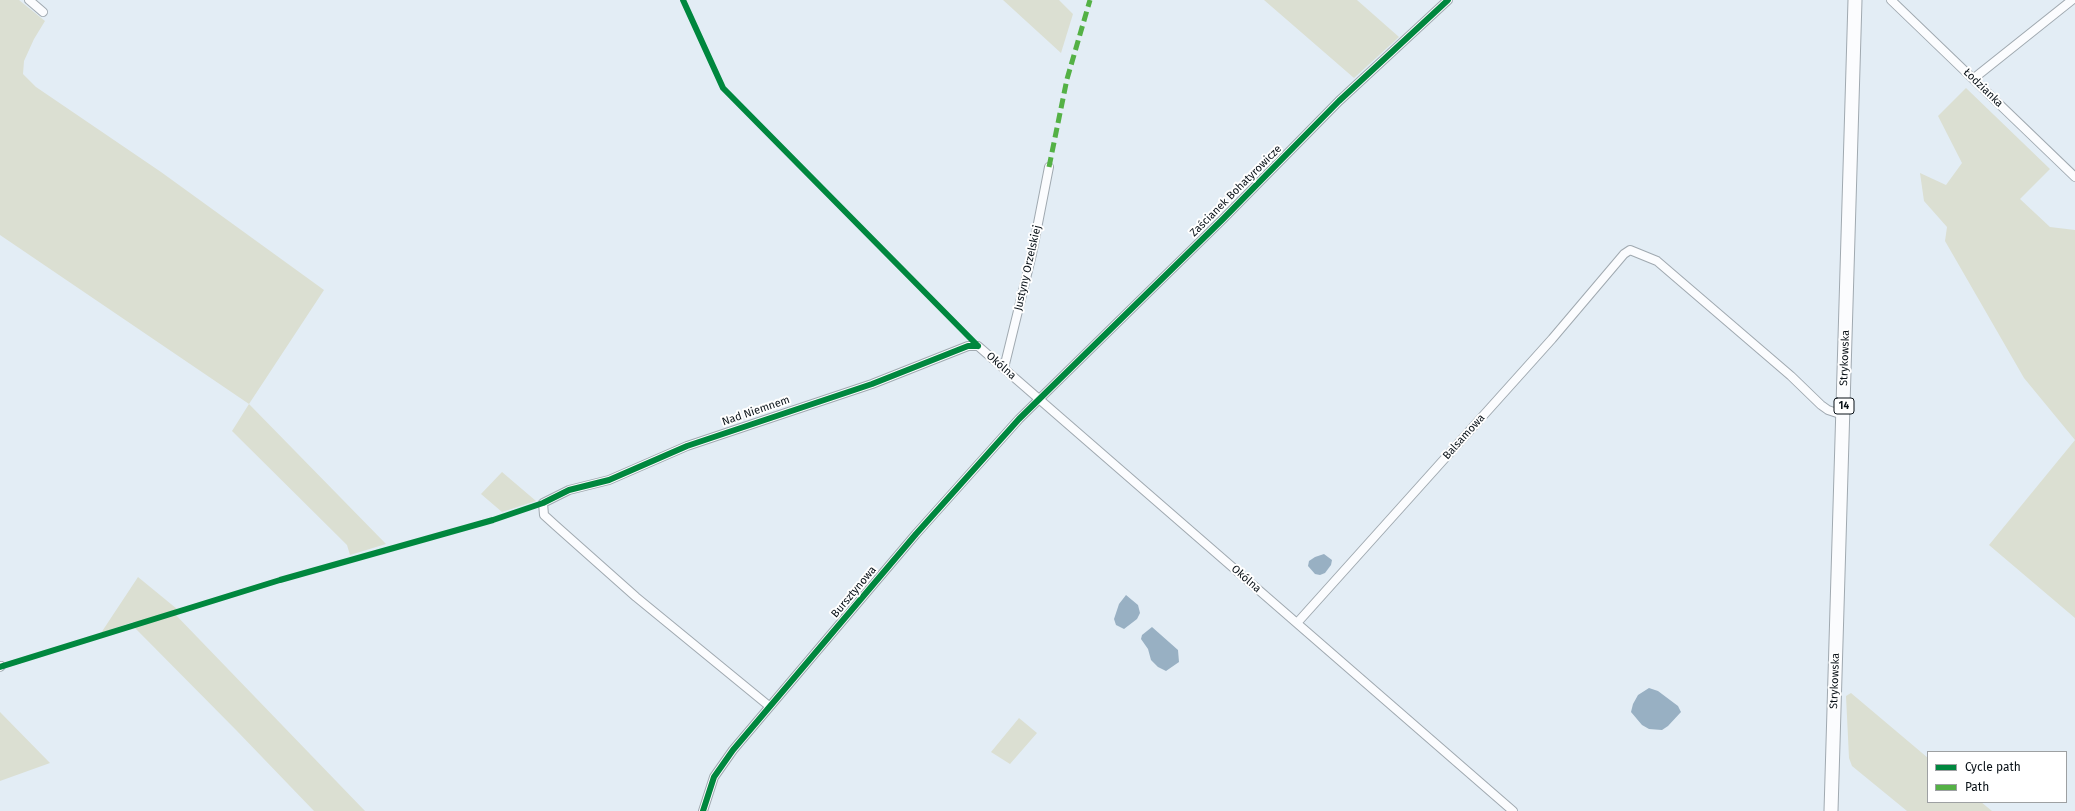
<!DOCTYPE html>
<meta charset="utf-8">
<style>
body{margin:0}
#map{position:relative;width:2075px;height:811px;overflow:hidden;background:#e3edf5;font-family:"Fira Sans",sans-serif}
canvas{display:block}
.legend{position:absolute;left:1927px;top:751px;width:140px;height:52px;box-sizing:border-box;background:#fff;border:1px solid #9da0a2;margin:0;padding:5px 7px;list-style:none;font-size:12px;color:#091117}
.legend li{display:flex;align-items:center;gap:8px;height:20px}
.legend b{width:20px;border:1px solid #9da0a2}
</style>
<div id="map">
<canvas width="2075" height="811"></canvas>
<ul class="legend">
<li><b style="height:5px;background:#00873e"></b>Cycle path</li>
<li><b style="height:5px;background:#54b145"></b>Path</li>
</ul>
</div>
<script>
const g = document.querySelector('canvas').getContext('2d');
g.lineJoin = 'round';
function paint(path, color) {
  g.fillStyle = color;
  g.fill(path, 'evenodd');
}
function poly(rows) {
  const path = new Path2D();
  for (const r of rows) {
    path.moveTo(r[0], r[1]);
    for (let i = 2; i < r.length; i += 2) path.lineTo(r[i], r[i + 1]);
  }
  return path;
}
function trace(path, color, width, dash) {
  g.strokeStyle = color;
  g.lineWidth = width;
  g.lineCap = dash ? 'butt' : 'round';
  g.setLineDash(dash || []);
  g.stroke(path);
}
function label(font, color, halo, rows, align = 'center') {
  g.font = font + ' "Fira Sans",sans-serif';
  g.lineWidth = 4;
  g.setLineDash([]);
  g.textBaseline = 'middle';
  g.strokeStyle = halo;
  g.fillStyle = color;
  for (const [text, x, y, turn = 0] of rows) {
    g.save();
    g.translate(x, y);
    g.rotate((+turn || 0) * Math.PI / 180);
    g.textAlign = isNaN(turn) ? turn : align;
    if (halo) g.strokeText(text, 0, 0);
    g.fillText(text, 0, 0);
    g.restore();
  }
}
paint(poly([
 [0,0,19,0,45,21,34,39,24,61,23,74,36,87,161,172,324,290,249,404,386,544,350,555,347,545,232,431,249,404,0,235],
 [1003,0,1059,0,1073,14,1061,53],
 [1264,0,1357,0,1399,37,1354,78],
 [1966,88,2050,169,2020,199,2050,227,2075,230,2075,618,1989,545,2075,440,2024,378,1945,241,1947,227,1924,201,1920,173,1946,185,1962,163,1938,116],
 [502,472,536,501,502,512,481,494],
 [138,577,177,609,172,611,365,811,314,811,237,731,134,627,133,622,101,633],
 [1851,693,1928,758,1928,802,1981,802,1992,811,1907,811,1852,766,1849,758,1846,696],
 [0,712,50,763,0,781],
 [1019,718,1037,733,1010,764,991,752]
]), '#dbdfd2');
paint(poly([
 [1324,554,1332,560,1331,565,1325,573,1320,575,1315,574,1308,566,1309,561,1315,557],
 [1126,595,1138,605,1140,613,1137,619,1124,629,1116,625,1114,619,1119,604],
 [1152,627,1178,650,1179,662,1166,671,1158,667,1151,660,1148,649,1141,639,1142,635],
 [1649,688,1658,691,1678,706,1681,712,1668,726,1662,730,1649,729,1642,725,1631,712,1633,704,1638,695]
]), '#98b0c3');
const minor = poly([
 [29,0,43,12],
 [1891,0,2075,177],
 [1973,79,2072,0],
 [1004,368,1032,254,1049,167],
 [1297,623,1552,339,1624,254,1630,250,1657,261,1791,376,1821,405,1828,410,1843,415],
 [0,667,1,666],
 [769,706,636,597,555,525,544,515,543,503,569,490,609,480,687,446,872,384,968,346,978,346,1513,811],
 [703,811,714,777,733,750,916,534,1019,419,1223,219,1339,101,1448,0]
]);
const primary = poly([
 [1831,811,1855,0]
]);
trace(minor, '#a0a9b0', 10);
trace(primary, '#a0a9b0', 15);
trace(minor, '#fbfcfe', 8);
trace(primary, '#fbfcfe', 13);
trace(poly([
 [1049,167,1067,79,1090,0]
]), '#54b145', 5, [10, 5]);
trace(poly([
 [683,0,723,88,978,346],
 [0,667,280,580,493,520,543,503,569,490,609,480,687,446,872,384,968,346,978,346],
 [703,811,714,777,733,750,916,534,1019,419,1223,219,1339,101,1448,0]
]), '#00873e', 6);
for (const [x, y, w] of [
 [1844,406,20]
]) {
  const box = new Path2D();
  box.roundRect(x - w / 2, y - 8, w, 16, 3);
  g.fillStyle = '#fff';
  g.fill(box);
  trace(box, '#091117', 1);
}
label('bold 10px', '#091117', null, [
 ["14",1844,406]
]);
label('11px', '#091117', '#fff', [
 ["Łodzianka",1983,88,44],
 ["Zaścianek Bohatyrowicze",1236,191,-45],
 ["Justyny Orzelskiej",1028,268,-77],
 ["Strykowska",1845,358,-88],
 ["Okólna",1001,366,41],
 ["Nad Niemnem",756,411,-19],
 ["Balsamowa",1464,437,-48],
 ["Okólna",1246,579,41],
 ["Bursztynowa",854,592,-50],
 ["Strykowska",1835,681,-88]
]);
</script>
